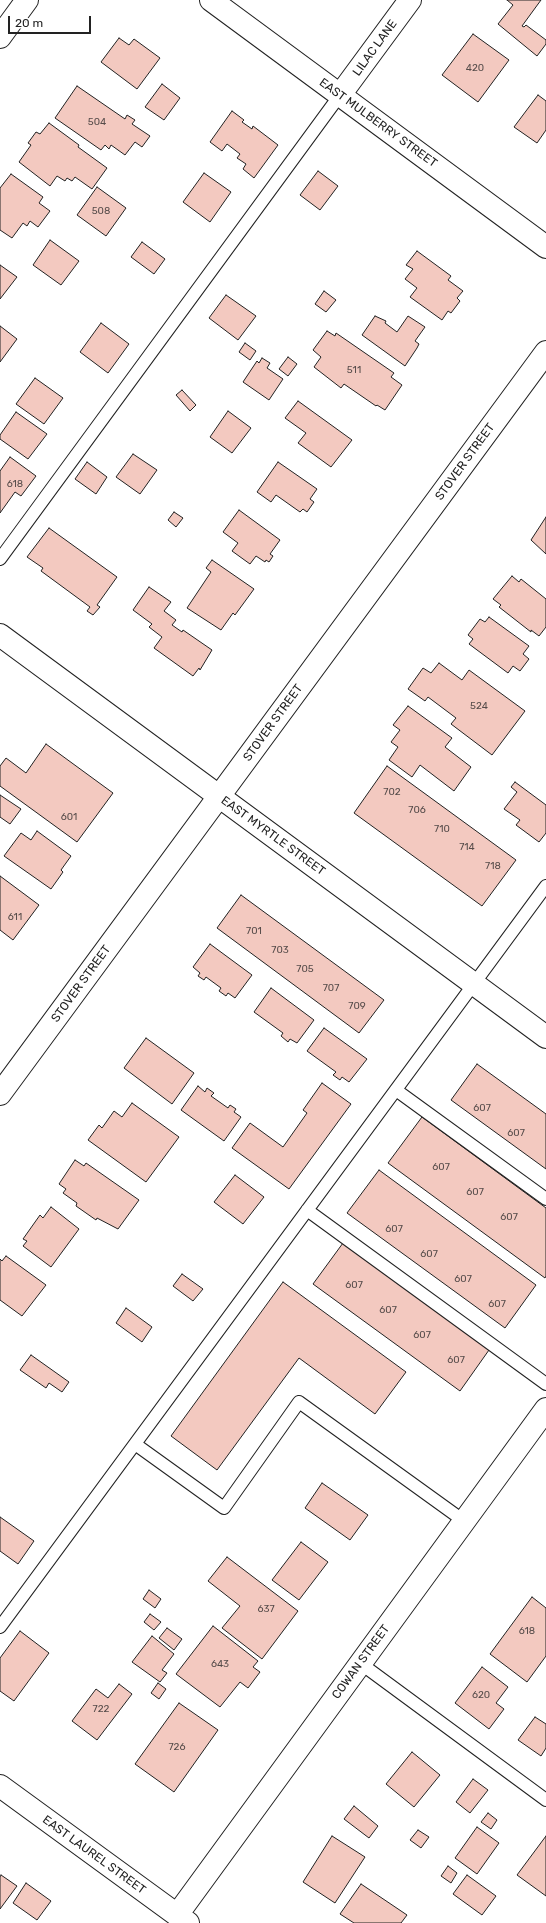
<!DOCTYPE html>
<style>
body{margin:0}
#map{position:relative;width:546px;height:1923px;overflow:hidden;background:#fff;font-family:Rubik,sans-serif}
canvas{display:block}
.scale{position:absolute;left:8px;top:16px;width:83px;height:18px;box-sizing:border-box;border:2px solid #222;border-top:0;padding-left:5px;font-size:12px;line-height:14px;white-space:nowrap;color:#222;-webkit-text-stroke:3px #fff;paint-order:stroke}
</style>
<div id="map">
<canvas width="546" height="1923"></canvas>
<div class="scale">20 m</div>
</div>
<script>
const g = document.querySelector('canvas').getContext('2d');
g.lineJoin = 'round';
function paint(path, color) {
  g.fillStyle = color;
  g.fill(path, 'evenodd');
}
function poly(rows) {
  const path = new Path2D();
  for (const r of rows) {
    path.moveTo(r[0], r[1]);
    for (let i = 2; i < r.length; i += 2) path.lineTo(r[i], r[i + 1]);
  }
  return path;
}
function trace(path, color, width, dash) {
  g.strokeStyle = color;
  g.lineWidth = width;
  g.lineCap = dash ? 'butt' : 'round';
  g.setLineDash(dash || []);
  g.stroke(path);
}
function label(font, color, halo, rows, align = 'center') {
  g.font = font + ' Rubik,sans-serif';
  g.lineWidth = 3;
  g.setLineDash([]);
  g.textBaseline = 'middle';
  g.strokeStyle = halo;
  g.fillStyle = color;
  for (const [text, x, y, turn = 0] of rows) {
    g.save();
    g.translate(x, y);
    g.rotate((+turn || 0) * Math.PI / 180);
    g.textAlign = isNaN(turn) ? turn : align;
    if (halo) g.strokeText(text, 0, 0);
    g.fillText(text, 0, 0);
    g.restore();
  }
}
const building = poly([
 [507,0,541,0,522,26,524,27,526,25,546,40,546,44,537,56,498,24,513,5,507,0],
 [473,34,509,60,478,102,442,75,473,34],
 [119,38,129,45,134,39,160,58,137,89,101,62,119,38],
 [162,84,180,98,164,120,145,107,162,84],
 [77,86,125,119,127,115,135,120,132,124,150,136,142,147,135,142,125,155,111,145,109,149,105,145,101,150,55,118,77,86],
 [538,95,546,101,546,130,537,143,514,127,538,95],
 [232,111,244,120,242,122,252,129,253,126,278,145,254,178,243,169,246,164,237,158,240,154,227,144,222,151,210,142,232,111],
 [49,123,79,145,78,147,107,168,92,189,75,177,72,181,67,178,65,181,57,176,50,186,19,162,31,145,28,143,36,132,40,134,49,123],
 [318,171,338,186,320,210,300,195,318,171],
 [204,173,231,192,210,222,183,202,204,173],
 [11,174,43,197,39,203,50,211,38,227,30,221,27,226,23,223,12,238,0,230,0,188,11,174],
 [97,187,126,208,106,236,77,215,97,187],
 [50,240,79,261,61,285,33,265,50,240],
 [142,242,165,259,154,274,131,257,142,242],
 [417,251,451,276,448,280,463,291,457,298,460,301,451,313,448,311,442,320,410,297,417,288,405,279,413,269,406,265,417,251],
 [0,265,17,277,0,299,0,265],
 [324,291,336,300,326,312,315,304,324,291],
 [226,295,256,316,238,340,209,318,226,295],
 [375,316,386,321,385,323,397,332,408,316,425,327,415,341,419,344,417,348,405,366,362,335,375,316],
 [101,323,129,344,108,373,80,352,101,323],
 [0,326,17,339,0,362,0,326],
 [327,331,335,336,336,333,394,373,391,377,402,385,385,410,377,405,376,406,344,384,341,388,314,367,321,357,313,350,327,331],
 [245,343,256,351,250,360,239,352,245,343],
 [288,357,297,364,288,376,279,369,288,357],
 [262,358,270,363,267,368,283,379,269,400,243,382,257,361,259,363,262,358],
 [35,378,63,398,44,424,16,404,35,378],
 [182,390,196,405,190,411,176,395,182,390],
 [298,401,352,440,331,467,298,443,306,433,285,418,298,401],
 [228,411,251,428,232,453,210,437,228,411],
 [16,412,47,434,28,459,0,439,0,435,16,412],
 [133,454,157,470,140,494,116,477,133,454],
 [10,457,36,476,21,496,15,492,0,513,0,471,10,457],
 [87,462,107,477,96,494,75,479,87,462],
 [278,462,317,489,310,499,314,502,307,512,303,509,300,512,276,495,271,502,257,492,278,462],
 [239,510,280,540,270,554,273,556,269,562,266,560,265,562,256,556,250,564,232,551,238,543,223,532,239,510],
 [174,512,183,518,176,527,168,520,174,512],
 [546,517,546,554,531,540,546,517],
 [49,528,117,577,97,605,100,607,93,615,87,611,90,607,41,571,43,568,27,557,49,528],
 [212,560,254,589,235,615,233,613,221,630,187,608,211,572,206,568,212,560],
 [512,576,519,582,521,579,546,599,546,627,539,636,531,630,531,632,499,607,501,605,493,599,512,576],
 [149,587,171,602,164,611,176,620,172,625,182,632,183,630,212,650,200,670,199,668,193,676,154,648,162,637,149,627,152,624,133,610,149,587],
 [489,617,529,646,523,654,529,659,520,671,513,666,508,673,469,644,473,639,468,635,480,619,485,622,489,617],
 [439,663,462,680,469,670,525,711,492,755,451,724,456,718,428,697,425,701,408,689,423,668,431,673,439,663],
 [408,706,452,738,445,747,471,767,454,791,420,765,412,777,389,760,398,747,391,742,400,730,393,725,408,706],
 [46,744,113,793,77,842,0,786,0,766,6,758,26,773,46,744],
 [387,766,516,860,482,906,354,813,387,766],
 [515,782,546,805,546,833,539,842,516,825,520,820,504,809,517,792,511,787,515,782],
 [0,795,21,809,10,824,0,817,0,795],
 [37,831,71,856,61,870,63,872,51,889,4,856,21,833,31,840,37,831],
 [0,876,39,905,13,940,0,930,0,876],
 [241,895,384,1000,359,1033,217,928,241,895],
 [210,944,252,975,235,998,228,993,226,996,219,991,221,988,206,977,204,980,198,976,200,973,193,967,210,944],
 [271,988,314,1020,297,1043,290,1039,288,1042,281,1036,283,1033,254,1012,271,988],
 [324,1028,367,1059,349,1082,342,1077,340,1080,333,1075,336,1072,307,1051,324,1028],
 [146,1038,194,1073,172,1104,124,1068,146,1038],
 [477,1064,546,1114,546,1169,451,1100,477,1064],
 [322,1083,351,1104,289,1189,232,1148,250,1123,283,1147,307,1113,303,1110,322,1083],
 [198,1086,205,1092,207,1088,214,1093,211,1096,228,1108,230,1105,236,1109,234,1112,241,1117,224,1141,181,1110,198,1086],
 [132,1103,179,1137,146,1182,88,1140,99,1125,102,1128,114,1111,122,1117,132,1103],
 [422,1117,546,1208,546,1276,545,1278,388,1163,422,1117],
 [75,1160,84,1166,86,1163,139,1200,118,1229,97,1218,96,1220,76,1206,77,1203,63,1193,66,1189,59,1184,75,1160],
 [379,1170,536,1285,505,1328,347,1213,379,1170],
 [235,1175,264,1197,243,1224,214,1202,235,1175],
 [51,1207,79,1229,51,1267,23,1246,27,1241,23,1239,40,1215,43,1218,51,1207],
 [343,1243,489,1350,460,1391,313,1284,343,1243],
 [6,1256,46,1285,22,1316,0,1300,0,1259,2,1261,6,1256],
 [182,1274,203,1289,193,1301,173,1286,182,1274],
 [283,1282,406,1372,375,1414,299,1358,217,1470,171,1436,283,1282],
 [126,1308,152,1327,142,1342,116,1323,126,1308],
 [31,1355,69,1382,62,1392,49,1383,46,1388,20,1370,31,1355],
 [322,1483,368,1515,350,1540,305,1508,322,1483],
 [0,1517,34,1541,18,1564,0,1551,0,1517],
 [301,1542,328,1562,299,1600,272,1580,301,1542],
 [227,1557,298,1611,262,1659,222,1628,240,1606,208,1581,227,1557],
 [149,1590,161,1599,155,1608,143,1599,149,1590],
 [532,1597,546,1608,546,1656,527,1682,490,1654,532,1597],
 [150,1614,161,1622,154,1630,144,1622,150,1614],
 [213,1626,258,1661,253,1667,260,1672,248,1688,240,1682,220,1707,176,1674,213,1626],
 [167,1628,182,1639,174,1650,159,1638,167,1628],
 [20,1631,49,1653,14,1701,0,1691,0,1658,20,1631],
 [152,1636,174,1654,162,1670,167,1673,160,1682,132,1662,152,1636],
 [482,1667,508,1687,496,1703,504,1709,489,1729,455,1703,482,1667],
 [158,1683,166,1689,159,1699,151,1693,158,1683],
 [119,1684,132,1694,97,1740,72,1721,96,1689,108,1698,119,1684],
 [179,1703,218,1730,174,1792,135,1764,179,1703],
 [535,1717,546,1724,546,1748,541,1756,518,1740,535,1717],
 [412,1752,440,1775,414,1807,386,1784,412,1752],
 [473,1779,488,1790,470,1813,456,1802,473,1779],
 [354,1806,378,1826,369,1838,344,1819,354,1806],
 [488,1813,497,1820,491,1829,481,1822,488,1813],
 [477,1827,499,1843,477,1874,455,1858,477,1827],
 [418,1830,429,1837,421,1848,410,1840,418,1830],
 [332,1836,365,1857,335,1903,303,1882,332,1836],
 [546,1836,546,1896,517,1875,546,1836],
 [448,1866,457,1873,451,1883,441,1876,448,1866],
 [1,1875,17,1886,0,1909,0,1877,1,1875],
 [467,1875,496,1896,482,1915,453,1894,467,1875],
 [26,1883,51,1901,37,1920,13,1903,26,1883],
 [361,1884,407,1915,401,1923,354,1923,340,1914,361,1884]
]);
paint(building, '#f3c9c0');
trace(building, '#222', 1);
const lane = poly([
 [0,559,340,95],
 [396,1090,546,1199],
 [307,1210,546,1384],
 [135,1444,224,1508,299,1402,464,1521],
 [0,1627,546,886],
 [360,1663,546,1800]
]);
const street = poly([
 [0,37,27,0],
 [340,95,410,0],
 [0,635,546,1037],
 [0,1094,546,352],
 [0,1786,188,1923],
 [177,1915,546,1409]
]);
const highway = poly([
 [211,0,546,247]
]);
trace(lane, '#222', 14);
trace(street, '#222', 24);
trace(highway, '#222', 24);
trace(lane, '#fff', 12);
trace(street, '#fff', 22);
trace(highway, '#fff', 22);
label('10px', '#564c4a', null, [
 ["420",475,68],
 ["504",97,122],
 ["508",101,211],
 ["511",354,370],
 ["618",15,484],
 ["524",479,706],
 ["702",392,792],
 ["706",417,810],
 ["601",69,817],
 ["710",442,829],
 ["714",467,847],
 ["718",493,866],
 ["611",15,917],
 ["701",254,931],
 ["703",280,950],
 ["705",305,969],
 ["707",331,988],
 ["709",357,1006],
 ["607",482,1108],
 ["607",516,1133],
 ["607",441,1167],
 ["607",475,1192],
 ["607",509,1217],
 ["607",394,1229],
 ["607",429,1254],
 ["607",463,1279],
 ["607",354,1285],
 ["607",497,1304],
 ["607",388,1310],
 ["607",422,1335],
 ["607",456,1360],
 ["637",266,1609],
 ["618",527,1631],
 ["643",220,1664],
 ["620",481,1695],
 ["722",101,1709],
 ["726",177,1747]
]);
label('12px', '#222', '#fff', [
 ["LILAC LANE",375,48,-54],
 ["EAST MULBERRY STREET",378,123,36],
 ["STOVER STREET",465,462,-54],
 ["STOVER STREET",273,723,-54],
 ["EAST MYRTLE STREET",273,836,36],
 ["STOVER STREET",81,984,-54],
 ["COWAN STREET",361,1662,-54],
 ["EAST LAUREL STREET",94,1855,36]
]);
</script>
